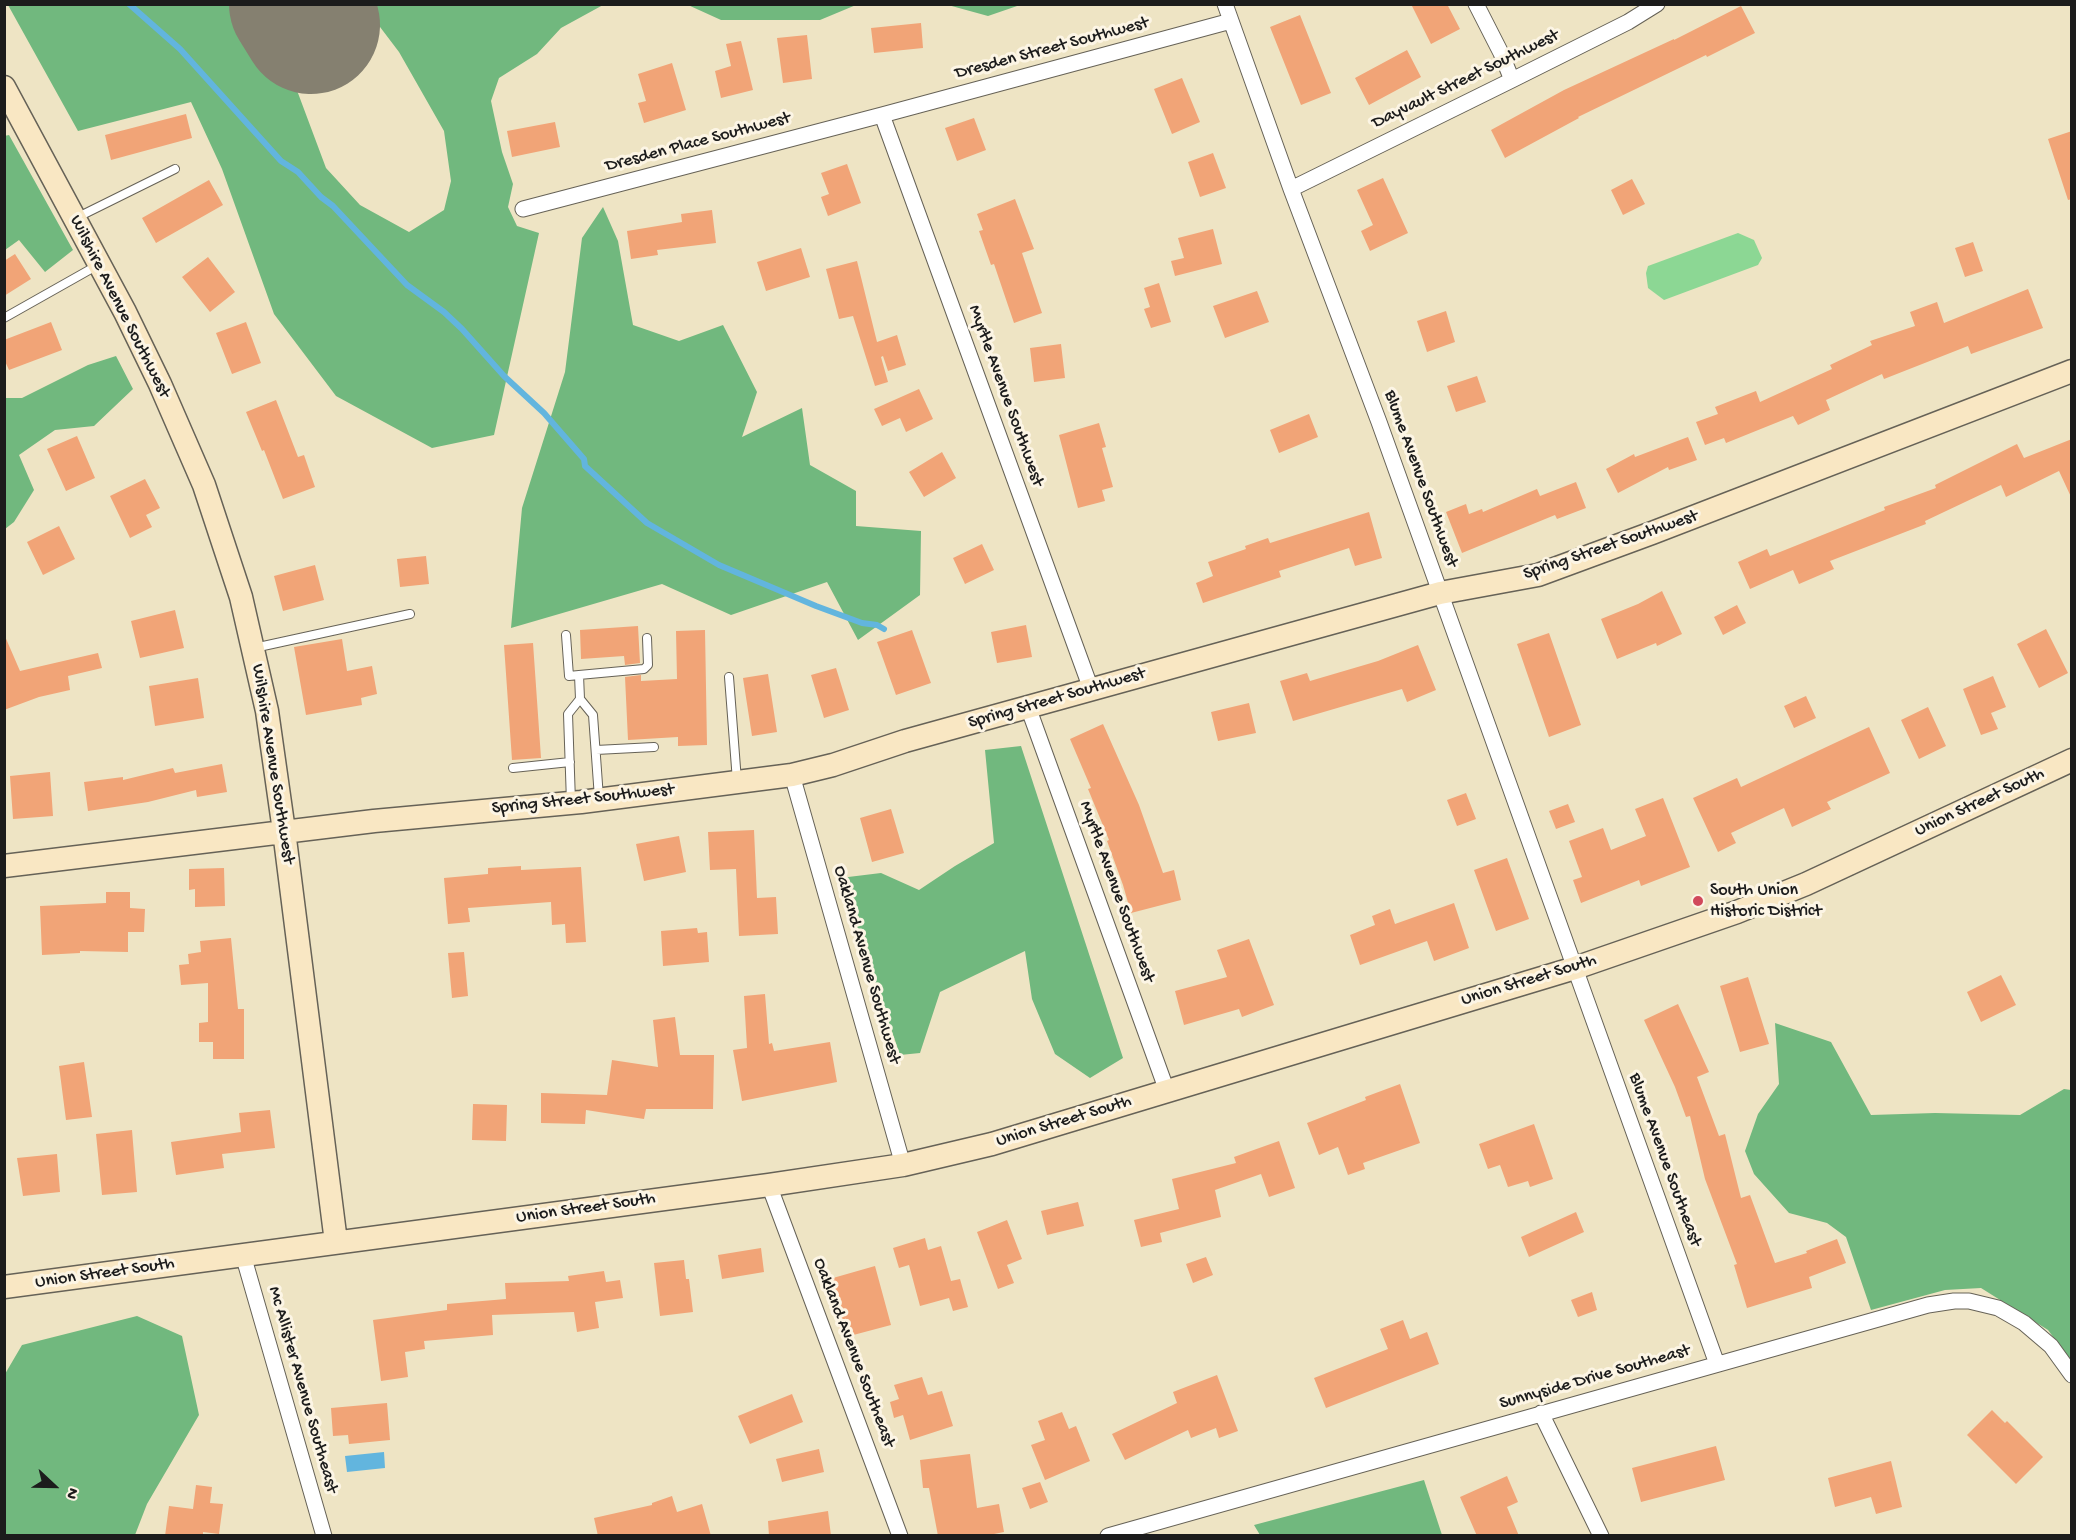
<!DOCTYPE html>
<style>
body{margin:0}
#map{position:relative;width:2076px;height:1540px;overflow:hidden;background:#eee4c4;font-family:"Gochi Hand",sans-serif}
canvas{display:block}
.frame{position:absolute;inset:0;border:6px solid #1c1c1c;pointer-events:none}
.north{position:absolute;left:24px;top:1456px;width:60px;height:60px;-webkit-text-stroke:4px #fcf5e5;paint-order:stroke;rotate:112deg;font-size:16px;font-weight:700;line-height:24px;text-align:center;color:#1c1c1c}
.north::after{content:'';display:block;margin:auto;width:21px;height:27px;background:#1c1c1c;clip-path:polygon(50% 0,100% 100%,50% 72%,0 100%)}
</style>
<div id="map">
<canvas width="2076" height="1540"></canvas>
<div class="frame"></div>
<div class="north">N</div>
</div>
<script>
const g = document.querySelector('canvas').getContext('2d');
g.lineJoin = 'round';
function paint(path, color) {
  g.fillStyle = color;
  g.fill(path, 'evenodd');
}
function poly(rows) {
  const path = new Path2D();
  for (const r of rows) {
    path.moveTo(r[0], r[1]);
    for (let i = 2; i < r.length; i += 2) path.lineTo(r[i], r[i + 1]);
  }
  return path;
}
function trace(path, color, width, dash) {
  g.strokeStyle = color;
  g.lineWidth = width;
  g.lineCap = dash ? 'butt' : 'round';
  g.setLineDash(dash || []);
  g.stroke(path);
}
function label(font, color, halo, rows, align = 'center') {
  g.font = font + ' "Gochi Hand",sans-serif';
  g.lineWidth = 6;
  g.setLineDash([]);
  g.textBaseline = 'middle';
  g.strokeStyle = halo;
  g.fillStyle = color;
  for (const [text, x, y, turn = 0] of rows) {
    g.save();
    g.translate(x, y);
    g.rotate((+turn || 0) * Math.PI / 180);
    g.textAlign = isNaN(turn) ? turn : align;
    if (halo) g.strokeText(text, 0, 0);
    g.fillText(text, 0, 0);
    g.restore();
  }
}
paint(poly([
 [1738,233,1754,240,1762,258,1758,265,1664,300,1648,288,1646,273,1648,266]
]), '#8cd794');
paint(poly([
 [8,5,253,5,270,27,286,61,326,168,360,205,409,232,444,210,451,181,444,131,399,52,377,23,356,5,603,5,561,28,537,54,499,78,491,101,502,152,513,184,508,207,517,226,539,233,494,435,432,448,336,396,274,314,222,169,191,102,78,131],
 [688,5,856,5,820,20,721,20],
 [948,5,1020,5,988,16],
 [9,135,73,250,45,272,19,240,5,250,4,136],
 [603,207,618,241,633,325,679,341,723,325,757,392,742,437,802,408,810,465,856,491,856,526,921,531,920,595,858,640,827,582,731,615,662,584,511,628,522,508,565,372,582,238],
 [116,356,133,389,94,426,55,430,19,455,34,490,14,522,5,529,5,398,22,398,88,365],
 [1021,746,1123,1058,1090,1078,1055,1054,1032,999,1025,951,940,992,920,1053,900,1055,840,878,881,873,919,890,955,866,994,843,985,750],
 [1775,1023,1831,1042,1871,1115,1935,1113,2020,1115,2064,1089,2071,1090,2071,1361,2048,1330,1981,1288,1945,1290,1871,1310,1846,1237,1827,1223,1789,1213,1754,1174,1745,1151,1758,1114,1779,1084],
 [137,1316,182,1336,199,1415,147,1504,135,1535,5,1535,5,1374,22,1345],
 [1424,1480,1442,1535,1260,1535,1254,1525]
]), '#71b87e');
paint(poly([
 [384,1452,385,1468,347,1472,345,1456]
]), '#62b5de');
trace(poly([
 [129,4,180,49,281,161,298,172,321,197,333,206,407,285,444,312,462,329,504,376,544,413,584,459,585,466,647,523,719,565,816,606,862,623,877,625,884,629]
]), '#62b5de', 6);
trace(poly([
 [298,4,311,25]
]), '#858070', 138);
paint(poly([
 [1411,4,1447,4,1460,29,1431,44],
 [1741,6,1755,33,1707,57,1706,55,1578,117,1579,118,1505,158,1491,130,1564,90,1674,39,1674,40],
 [1300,15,1331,93,1301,105,1270,27],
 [921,23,923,48,874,53,871,28],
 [807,35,812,79,783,83,777,38],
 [741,41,753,90,721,98,715,71,731,66,726,44],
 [1407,50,1421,77,1369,105,1355,78],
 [672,63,686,110,644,123,638,103,646,101,638,74],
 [1182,78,1200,122,1172,134,1154,89],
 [186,114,192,138,111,160,105,135],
 [974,118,986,150,957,161,945,128],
 [555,122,560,147,512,157,507,131],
 [2072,131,2072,199,2068,200,2048,139],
 [1213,153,1226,188,1200,197,1188,162],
 [847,164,861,203,828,216,821,197,829,194,821,173],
 [1383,178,1408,233,1370,251,1361,231,1373,225,1357,190],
 [1632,179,1645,204,1623,215,1611,190],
 [209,180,223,205,156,243,142,218],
 [1015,199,1034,249,1022,253,1042,313,1014,323,994,264,991,265,979,231,983,230,977,214],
 [712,210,716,243,657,250,658,255,631,259,627,231,682,222,681,214],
 [1213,229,1222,264,1175,276,1171,261,1184,258,1178,238],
 [1973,242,1983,271,1965,277,1955,248],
 [801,248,810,277,766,291,757,262],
 [15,254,31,279,4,296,4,261],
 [208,257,235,292,210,312,182,277],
 [857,261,877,342,897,335,906,365,888,371,883,356,881,357,888,382,875,386,853,316,839,319,826,269],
 [1159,283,1171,322,1151,328,1144,309,1150,307,1144,288],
 [2028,289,2043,328,1971,354,1968,346,1884,379,1882,374,1826,400,1830,410,1798,425,1793,416,1726,443,1724,438,1705,445,1696,422,1718,414,1715,407,1756,391,1760,402,1832,369,1830,365,1872,345,1870,341,1915,326,1910,312,1937,302,1944,323],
 [1257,291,1269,322,1225,338,1213,306],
 [1446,311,1455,342,1427,352,1417,321],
 [51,322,62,350,9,370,4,359,4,340],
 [246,322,261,363,232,374,216,333],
 [1061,344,1065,378,1034,382,1030,348],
 [1477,376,1486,402,1456,412,1447,386],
 [919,389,933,419,906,432,900,418,882,426,874,409],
 [276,400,298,457,304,455,315,487,283,499,264,450,262,451,246,412],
 [1309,414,1318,437,1279,453,1270,430],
 [1099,423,1106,447,1102,448,1113,487,1102,490,1105,501,1078,508,1059,435],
 [77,436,95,478,66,491,47,449],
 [1688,437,1697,460,1669,470,1668,467,1618,493,1606,469,1634,454,1635,457],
 [2072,439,2072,499,2059,471,2006,497,2001,485,1925,521,1926,524,1830,561,1834,569,1799,584,1793,570,1750,589,1738,562,1767,549,1770,556,1885,510,1884,507,1936,488,1935,485,2017,444,2024,458],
 [942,452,956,478,924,497,909,472],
 [145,479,160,508,146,515,152,527,130,538,110,496],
 [1576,482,1586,508,1557,519,1555,515,1462,553,1446,512,1466,504,1469,514,1482,509,1483,512,1537,489,1540,496],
 [1369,512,1382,558,1355,566,1349,548,1279,571,1281,577,1203,603,1196,583,1213,576,1208,562,1246,549,1245,546,1268,538,1270,543],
 [59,526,75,559,43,575,27,542],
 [982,544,994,570,965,584,953,558],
 [426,556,429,584,400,587,397,559],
 [315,565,324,600,283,611,274,576],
 [1662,591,1682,634,1657,646,1656,643,1617,659,1601,619,1638,604],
 [1737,605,1746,623,1723,635,1714,617],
 [175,610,184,648,140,658,131,621],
 [1026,625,1032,657,997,663,991,632],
 [638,626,640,663,625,665,624,656,581,659,580,630],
 [2046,629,2068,673,2039,688,2017,644],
 [705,630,707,745,678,746,678,737,628,740,625,677,641,675,641,681,677,679,676,631],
 [912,630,931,683,896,695,877,642],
 [1549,633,1581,725,1549,737,1517,644],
 [4,634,20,671,98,653,102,668,68,676,70,690,39,697,4,710],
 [342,639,347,671,372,666,377,694,361,698,362,705,306,715,294,647],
 [533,643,541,758,512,760,504,645],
 [1418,645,1436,690,1407,702,1402,689,1293,721,1280,681,1307,673,1310,681,1378,661],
 [836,668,849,710,824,718,811,675],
 [768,674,777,732,752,736,743,678],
 [1993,676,2006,707,1991,713,1998,729,1981,735,1963,689],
 [198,678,204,718,155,726,149,686],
 [1806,696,1816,718,1794,728,1784,706],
 [1249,703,1256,733,1218,741,1211,712],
 [1928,707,1946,746,1919,759,1901,720],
 [1103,724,1139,805,1163,873,1174,870,1181,900,1131,913,1123,885,1107,841,1109,840,1088,789,1091,788,1070,739],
 [1869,727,1890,773,1827,802,1831,809,1792,827,1784,808,1731,833,1736,843,1718,852,1693,798,1737,778,1741,787],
 [222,764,227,792,197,797,196,790,148,802,88,811,84,782,123,777,123,780,173,768,175,773],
 [50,772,53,816,13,819,10,776],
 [1466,793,1476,819,1457,826,1447,800],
 [1663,798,1690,867,1641,886,1639,880,1581,903,1573,880,1582,877,1569,841,1603,828,1611,850,1646,836,1635,809],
 [1568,804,1575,822,1556,829,1549,811],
 [891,809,904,853,872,862,860,818],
 [754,830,757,898,776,897,778,934,739,936,736,869,710,870,708,832],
 [679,836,686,872,644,881,636,844],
 [1507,858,1529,919,1496,931,1474,870],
 [521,866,521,870,581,867,586,942,566,943,565,924,552,925,551,902,468,908,470,922,448,924,444,878,488,874,488,868],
 [224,868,225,906,195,907,195,889,189,890,189,869],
 [106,892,130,892,130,908,145,909,144,932,128,932,128,952,80,951,80,953,42,955,40,906,106,903],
 [1454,903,1469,948,1434,961,1427,941,1360,965,1350,935,1375,925,1372,916,1390,909,1395,924],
 [697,928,698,933,707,932,709,962,663,966,661,931],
 [231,938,238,1009,244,1009,244,1059,213,1059,213,1042,199,1042,199,1023,208,1022,208,983,181,985,179,965,189,964,188,954,201,952,200,941],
 [1249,939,1274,1005,1242,1017,1239,1009,1184,1025,1175,991,1227,977,1217,950],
 [464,952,468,996,452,998,448,953],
 [2001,975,2016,1005,1981,1022,1967,992],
 [1748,977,1769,1044,1740,1052,1720,986],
 [765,994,769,1044,772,1043,774,1051,830,1042,837,1082,742,1101,733,1050,747,1048,744,996],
 [1678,1004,1709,1072,1697,1077,1719,1136,1725,1134,1741,1198,1750,1195,1775,1263,1807,1253,1806,1251,1837,1239,1846,1263,1809,1277,1812,1288,1747,1308,1734,1265,1737,1264,1705,1179,1690,1116,1686,1117,1675,1087,1644,1020],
 [675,1017,680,1055,714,1055,713,1109,646,1109,644,1119,586,1110,585,1124,541,1123,541,1093,607,1095,612,1060,658,1067,653,1020],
 [84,1062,92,1117,66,1120,59,1066],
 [1400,1084,1420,1143,1363,1163,1365,1169,1348,1175,1338,1147,1319,1155,1307,1123,1366,1100,1365,1097],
 [473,1104,507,1105,506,1141,472,1140],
 [270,1110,275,1148,222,1154,224,1168,176,1175,171,1142,241,1132,239,1113],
 [1534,1124,1553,1179,1530,1187,1528,1181,1508,1187,1500,1165,1488,1169,1479,1144],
 [132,1130,137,1192,102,1195,96,1134],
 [1279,1141,1295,1188,1269,1197,1261,1174,1215,1190,1221,1217,1160,1233,1162,1242,1141,1247,1134,1220,1179,1209,1172,1179,1236,1163,1234,1157],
 [57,1154,60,1192,23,1196,17,1158],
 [1078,1202,1084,1226,1047,1235,1041,1211],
 [1576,1212,1584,1232,1529,1257,1521,1237],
 [1007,1220,1022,1259,1007,1265,1014,1283,998,1289,977,1232],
 [925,1238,928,1250,941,1246,951,1281,960,1279,968,1307,953,1311,949,1298,920,1306,909,1265,899,1268,893,1248],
 [761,1248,764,1272,722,1279,718,1255],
 [1206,1257,1213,1275,1193,1283,1186,1264],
 [684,1260,686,1279,689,1279,693,1312,660,1316,654,1263],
 [875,1266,891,1325,842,1338,826,1280],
 [604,1271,606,1282,620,1280,623,1298,595,1302,599,1328,577,1332,574,1312,492,1315,493,1335,424,1341,425,1349,405,1352,408,1377,381,1381,373,1320,447,1310,447,1304,506,1299,505,1283,569,1281,568,1276],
 [1592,1292,1597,1310,1578,1317,1571,1300],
 [1403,1320,1410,1339,1427,1332,1439,1364,1326,1408,1314,1378,1388,1349,1380,1329],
 [1217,1375,1238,1431,1219,1438,1216,1428,1191,1438,1188,1430,1125,1460,1112,1434,1177,1403,1173,1392],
 [922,1377,928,1395,942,1391,953,1426,910,1440,903,1415,894,1418,890,1402,899,1399,894,1385],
 [792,1394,803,1422,750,1444,738,1416],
 [387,1403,390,1440,349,1444,348,1435,333,1436,331,1408],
 [1992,1410,2005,1423,2007,1421,2043,1457,2016,1484,1967,1435],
 [1062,1412,1069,1429,1076,1426,1090,1461,1045,1480,1031,1445,1045,1440,1038,1421],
 [1716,1446,1725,1480,1641,1502,1632,1468],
 [819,1449,824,1472,782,1482,776,1459],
 [970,1454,977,1508,999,1504,1004,1532,984,1536,938,1536,929,1488,923,1488,920,1460],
 [1891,1461,1902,1507,1876,1514,1871,1497,1835,1507,1828,1478],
 [1507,1476,1518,1502,1507,1507,1519,1536,1477,1536,1460,1497],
 [1040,1482,1048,1502,1030,1509,1022,1488],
 [196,1485,212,1487,210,1503,223,1504,219,1534,203,1532,203,1536,165,1536,169,1506,193,1509],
 [672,1496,677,1512,702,1504,711,1536,598,1536,594,1518,652,1505,652,1503],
 [828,1511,831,1536,769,1536,768,1521]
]), '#f1a477');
const lane = poly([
 [76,218,175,169],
 [4,318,98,265],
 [566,635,569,676,579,675],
 [254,648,410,614],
 [729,677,737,781],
 [580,699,579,675,644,669,648,665,647,638],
 [596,750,654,747],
 [513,768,570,762],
 [571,802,568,714,580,699,593,715,599,798]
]);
const street = poly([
 [1225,4,1291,189,1379,422,1717,1364],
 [1476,4,1501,53,1512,80],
 [882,115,1091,689],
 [1291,189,1512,80,1628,22,1657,4],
 [523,209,882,115,1231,21],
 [1028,707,1167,1091],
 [792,775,903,1165],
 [769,1185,900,1536],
 [243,1255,324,1536],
 [1541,1413,1601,1536],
 [1108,1536,1928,1305,1954,1301,1969,1301,1998,1308,2024,1323,2051,1346,2072,1375]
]);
const secondary = poly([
 [4,87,125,312,160,384,204,485,241,597,267,711,284,831,336,1242],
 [4,866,374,821,581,802,792,775,833,765,905,741,1440,593,1538,575,1652,533,2072,371],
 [4,1287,769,1185,903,1165,992,1144,1575,968,1737,912,1806,884,2072,760]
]);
trace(lane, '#666257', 10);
trace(street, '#666257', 17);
trace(secondary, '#666257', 25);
trace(lane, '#fff', 8);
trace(street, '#fff', 15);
trace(secondary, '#f9e7c3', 22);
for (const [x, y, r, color] of [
 [1698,901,6,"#d1495b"]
]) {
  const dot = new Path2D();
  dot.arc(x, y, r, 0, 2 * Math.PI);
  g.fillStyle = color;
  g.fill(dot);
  trace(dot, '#fcf5e5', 2);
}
label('18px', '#1c1c1c', '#fcf5e5', [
 ["Dresden Street Southwest",1052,49,-15],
 ["Dayvault Street Southwest",1466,80,-26],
 ["Dresden Place Southwest",698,143,-15],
 ["Wilshire Avenue Southwest",119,307,63],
 ["Myrtle Avenue Southwest",1005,396,70],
 ["Blume Avenue Southwest",1420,479,70],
 ["Spring Street Southwest",1611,546,-19],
 ["Spring Street Southwest",1057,699,-16],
 ["Wilshire Avenue Southwest",272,764,81],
 ["Spring Street Southwest",583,800,-6],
 ["Union Street South",1980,803,-25],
 ["Myrtle Avenue Southwest",1116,892,70],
 ["Oakland Avenue Southwest",866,965,74],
 ["Union Street South",1529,981,-17],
 ["Union Street South",1064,1122,-17],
 ["Blume Avenue Southeast",1664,1160,70],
 ["Union Street South",586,1209,-8],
 ["Union Street South",105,1274,-8],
 ["Oakland Avenue Southeast",853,1353,69],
 ["Sunnyside Drive Southeast",1595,1378,-16],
 ["Mc Allister Avenue Southeast",302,1390,74]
]);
label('18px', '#1c1c1c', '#fcf5e5', [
 ["South Union",1710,891],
 ["Historic District",1710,912]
], 'left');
</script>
